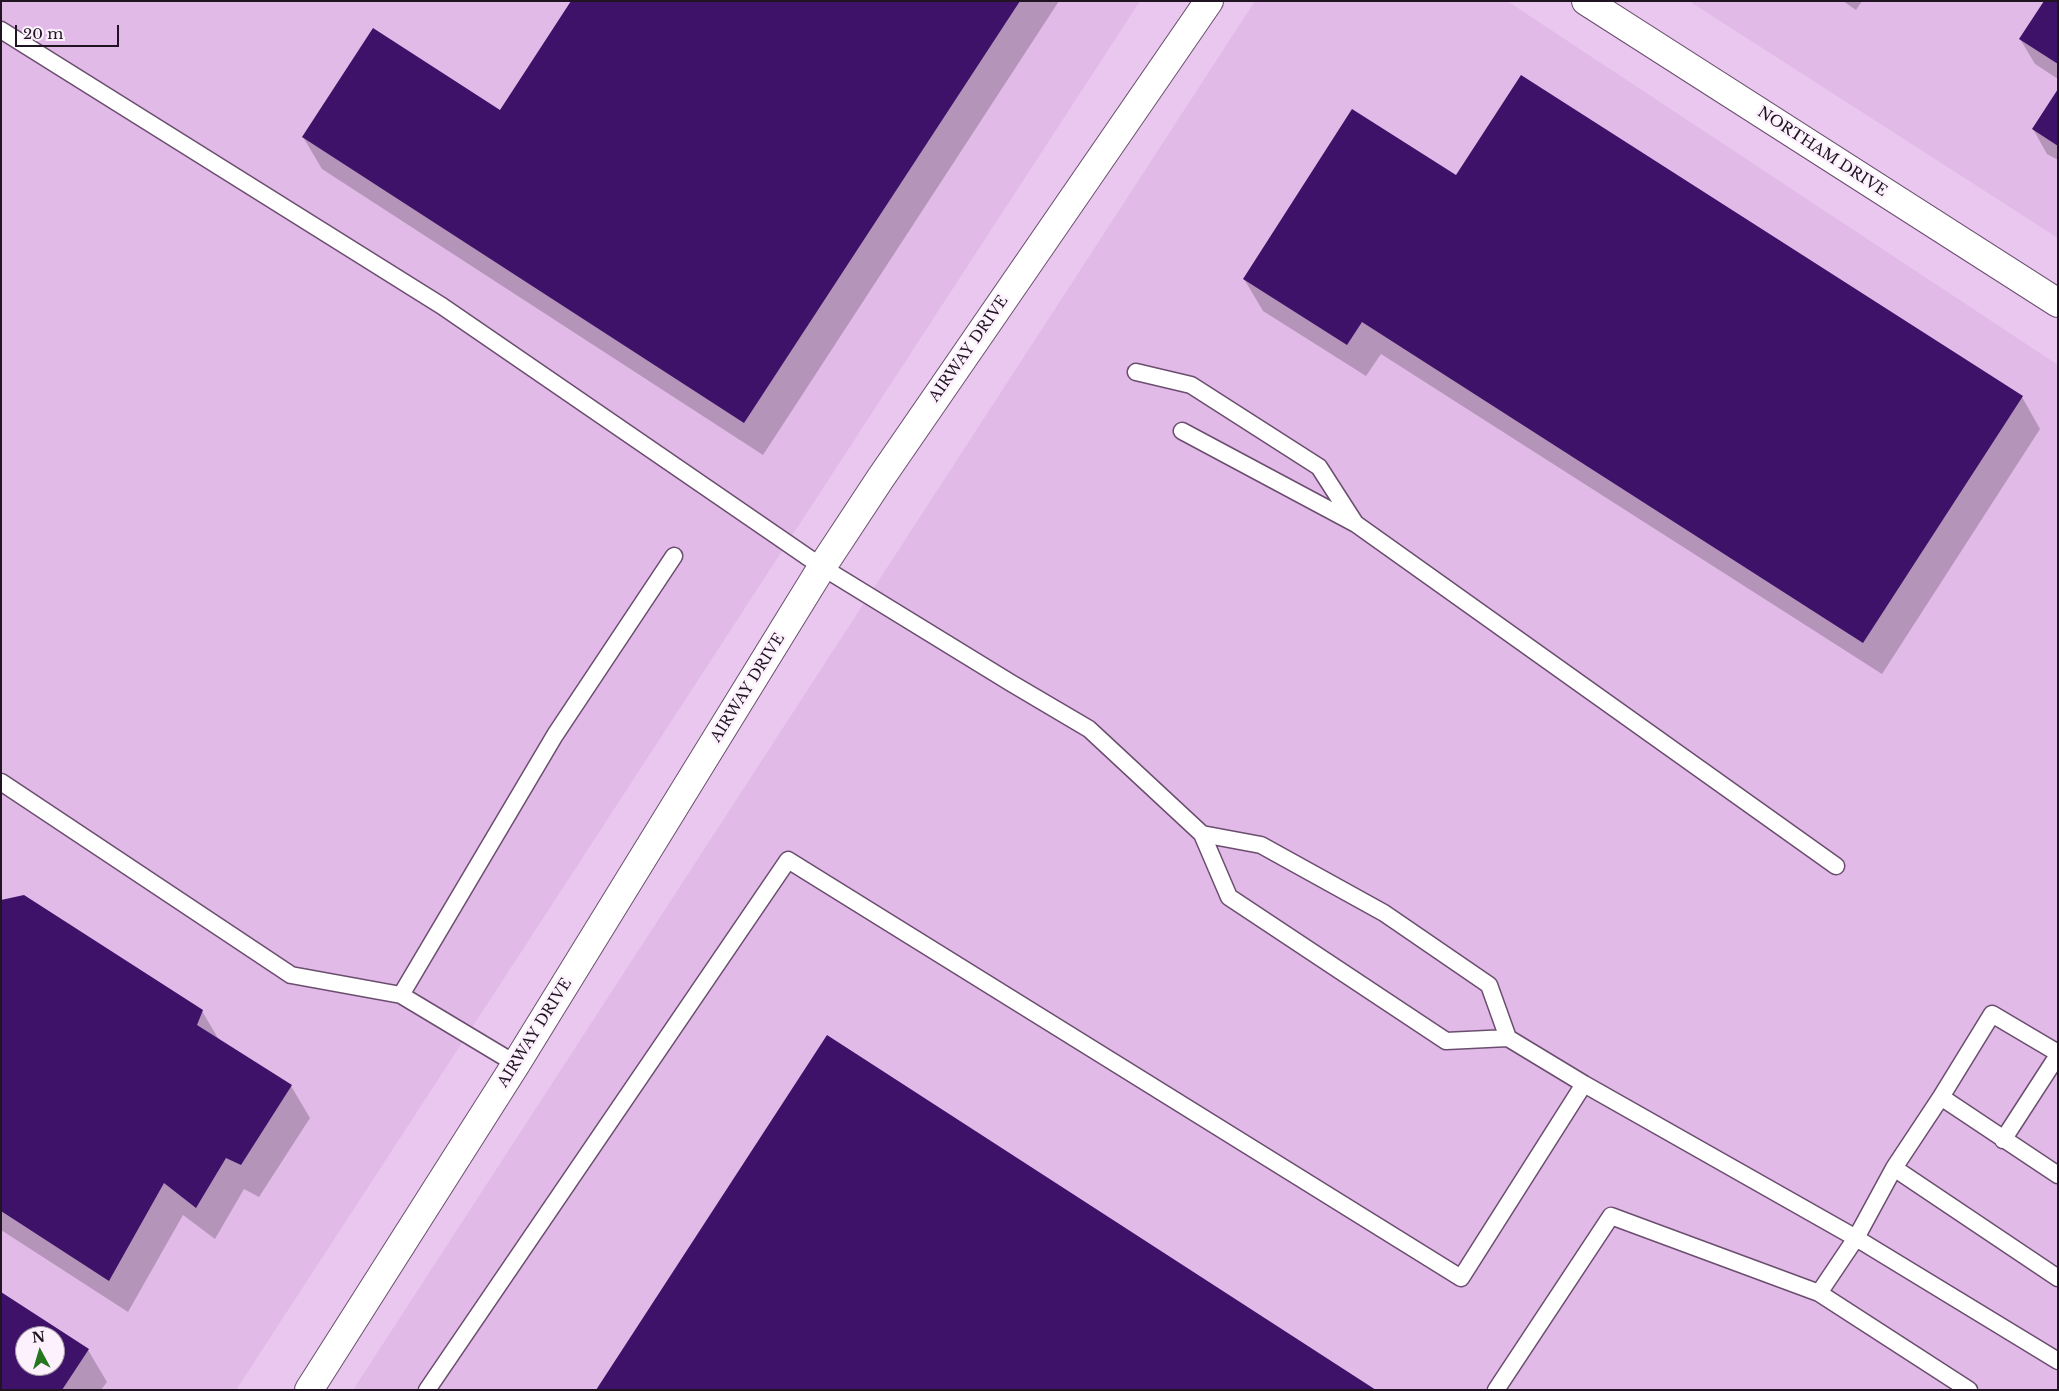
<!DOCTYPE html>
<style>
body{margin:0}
#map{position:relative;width:2059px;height:1391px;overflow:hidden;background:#e9c7ee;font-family:"Libre Baskerville",serif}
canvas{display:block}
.frame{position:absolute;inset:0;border:2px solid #201422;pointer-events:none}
.north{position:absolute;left:15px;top:1326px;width:50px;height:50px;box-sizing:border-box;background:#fcf1fd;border:1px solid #a499a5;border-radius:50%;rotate:354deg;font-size:14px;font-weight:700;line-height:20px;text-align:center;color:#201422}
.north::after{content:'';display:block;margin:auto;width:18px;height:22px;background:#25761f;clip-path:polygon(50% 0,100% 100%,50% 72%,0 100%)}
.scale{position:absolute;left:15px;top:25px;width:104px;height:22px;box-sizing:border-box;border:2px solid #201422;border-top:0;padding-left:6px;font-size:15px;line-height:18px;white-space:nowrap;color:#201422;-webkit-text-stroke:4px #fcf1fd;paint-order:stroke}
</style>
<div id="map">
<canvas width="2059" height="1391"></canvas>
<div class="frame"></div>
<div class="north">N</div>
<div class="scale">20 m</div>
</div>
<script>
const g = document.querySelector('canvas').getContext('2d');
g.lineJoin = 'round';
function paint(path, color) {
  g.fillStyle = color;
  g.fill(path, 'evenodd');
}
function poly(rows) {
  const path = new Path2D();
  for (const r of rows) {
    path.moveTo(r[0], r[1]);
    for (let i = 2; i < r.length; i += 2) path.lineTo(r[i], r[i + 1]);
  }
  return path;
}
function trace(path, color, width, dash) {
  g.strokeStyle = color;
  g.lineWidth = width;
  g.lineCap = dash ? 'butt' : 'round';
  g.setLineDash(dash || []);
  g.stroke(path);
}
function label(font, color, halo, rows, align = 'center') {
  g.font = font + ' "Libre Baskerville",serif';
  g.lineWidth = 5;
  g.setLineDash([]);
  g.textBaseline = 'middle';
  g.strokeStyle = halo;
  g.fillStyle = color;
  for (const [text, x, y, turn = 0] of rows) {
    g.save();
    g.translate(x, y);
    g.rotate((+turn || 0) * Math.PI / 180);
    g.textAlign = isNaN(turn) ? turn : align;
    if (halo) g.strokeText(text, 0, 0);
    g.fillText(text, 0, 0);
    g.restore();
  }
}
paint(poly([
 [1,1,1140,1,236,1390,1,1390],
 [25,1336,55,1336,55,1366,25,1366],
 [1255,1,1507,1,2058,365,2058,1390,353,1390],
 [1689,1,2058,1,2058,238]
]), '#e1bae7');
paint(poly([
 [572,1,1059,1,763,455,322,169,303,137,500,112],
 [1843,1,1862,1,1856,10],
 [2058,1,2058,79,2035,64,2020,39],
 [2058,91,2058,160,2047,154,2033,129],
 [1456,177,2022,397,2040,429,1882,674,1381,354,1366,376,1263,311,1244,279],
 [1,901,202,1011,219,1040,291,1086,310,1118,259,1197,244,1189,215,1239,183,1215,128,1312,1,1230],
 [1,1293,88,1350,107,1382,101,1390,1,1390],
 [25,1336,55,1336,55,1366,25,1366]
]), '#0003');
paint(poly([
 [571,1,1020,1,744,423,302,137,373,28,500,110],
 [2044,1,2058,1,2058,64,2019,39],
 [1521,75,2023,396,1863,643,1362,322,1347,345,1243,279,1352,109,1456,175],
 [2058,89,2058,146,2032,129],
 [24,895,203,1010,197,1025,292,1085,241,1165,226,1158,196,1208,164,1183,109,1281,1,1211,1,900],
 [827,1035,1376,1390,596,1390],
 [1,1292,89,1349,62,1390,1,1390],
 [25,1336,55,1336,55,1366,25,1366]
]), '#3f126a');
const lane = poly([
 [1,30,442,306,822,567,1011,683,1089,729,1202,834,1229,897,1446,1041,1508,1038,1584,1084,1856,1238,2058,1361],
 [1136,372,1191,385,1319,467,1355,523],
 [1182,431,1356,524,1836,866],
 [1,782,291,975,401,995,516,1064],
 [1202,834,1261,845,1384,913,1489,985,1508,1038],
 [401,995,555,735,674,556],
 [2058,1053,1992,1014,1941,1097,2058,1175],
 [2003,1140,2058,1055],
 [1894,1168,1941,1097],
 [1819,1293,1856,1238,1894,1168,2058,1278],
 [427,1390,788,860,1461,1278,1584,1084],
 [1496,1390,1611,1216,1819,1293,1969,1390]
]);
const street = poly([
 [1586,1,2058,303],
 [309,1390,516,1064,822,567,880,479,1209,1]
]);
trace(lane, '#6b4e6f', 19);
trace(street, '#6b4e6f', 30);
trace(lane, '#fff', 16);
trace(street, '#fff', 28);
label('15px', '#201422', '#fcf1fd', [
 ["NORTHAM DRIVE",1822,152,33],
 ["AIRWAY DRIVE",969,349,-55],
 ["AIRWAY DRIVE",748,688,-58],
 ["AIRWAY DRIVE",535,1033,-58]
]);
</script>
